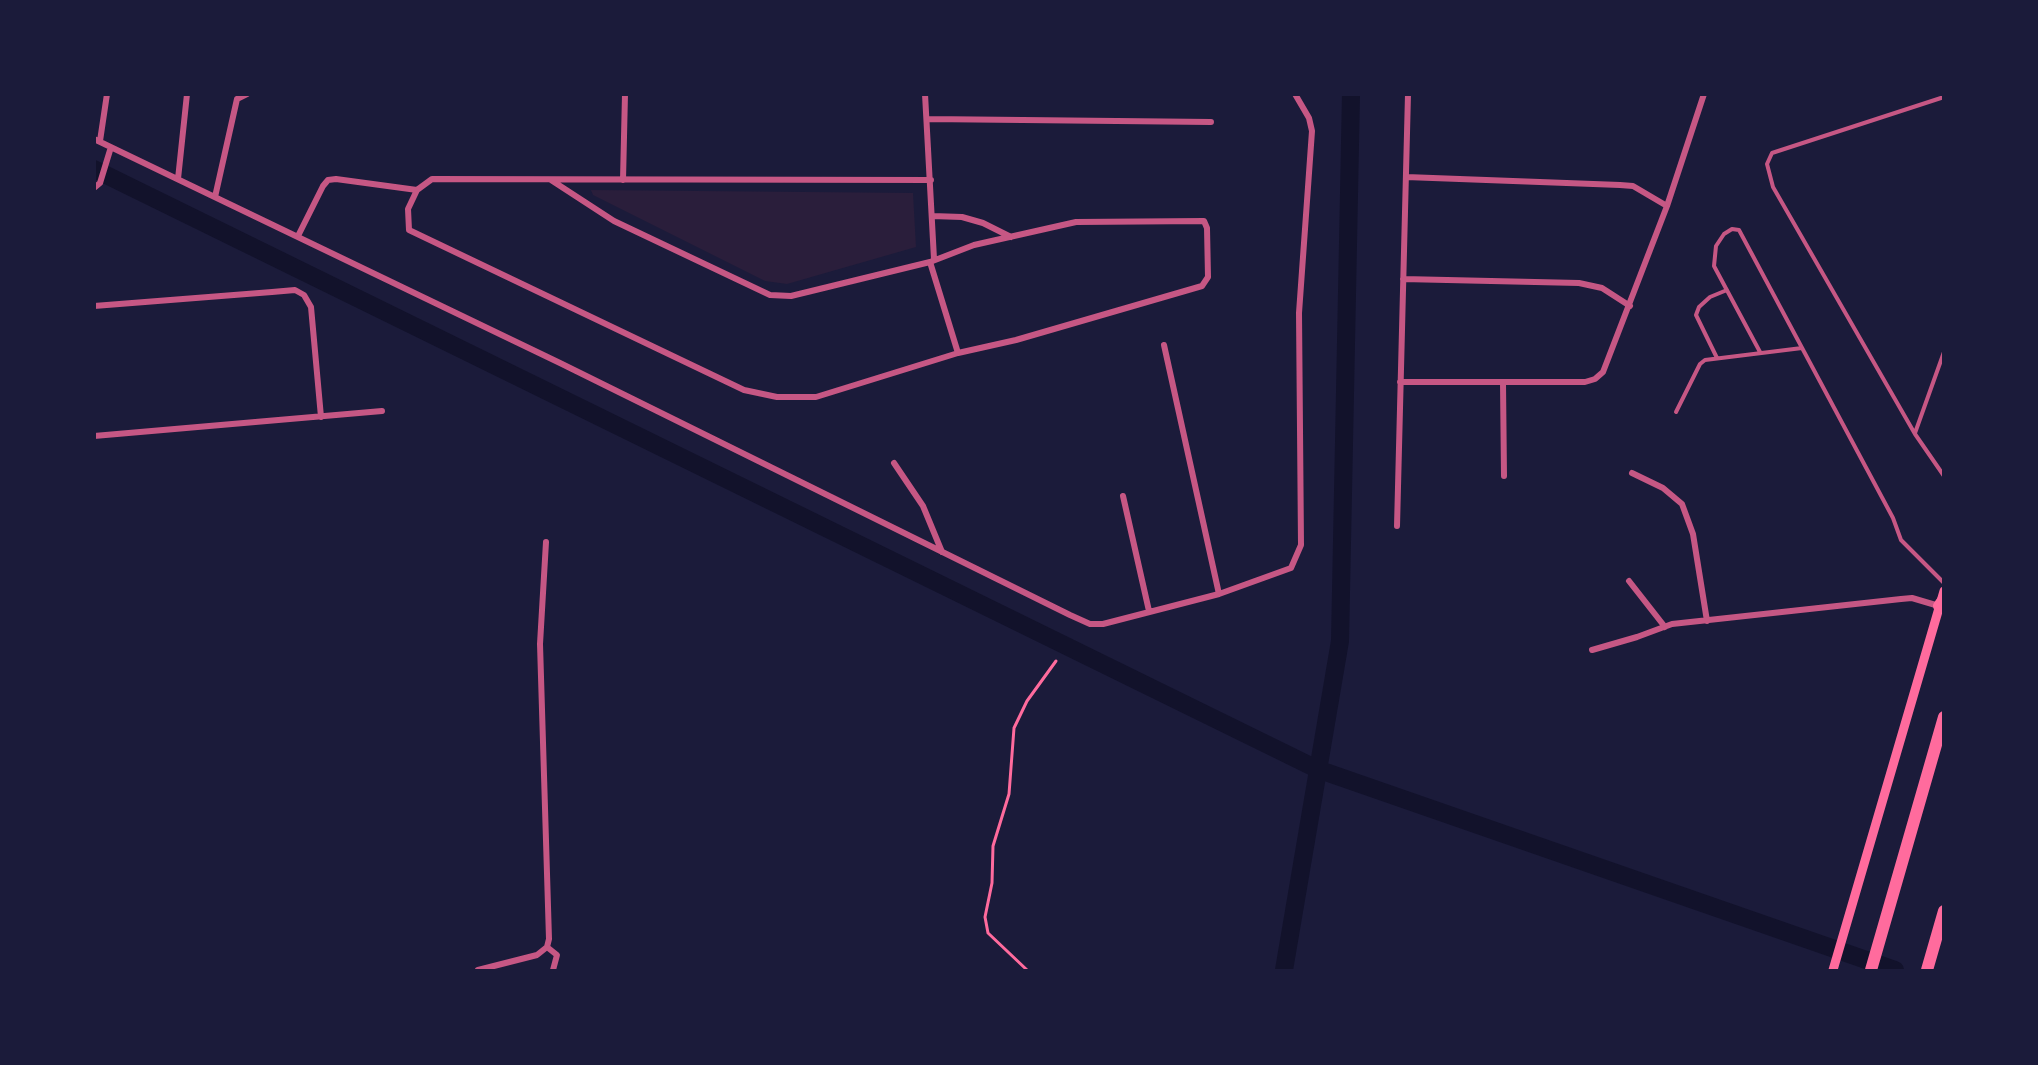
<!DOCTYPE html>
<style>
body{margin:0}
#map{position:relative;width:2038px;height:1065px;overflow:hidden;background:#1b1b3a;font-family:Merriweather,serif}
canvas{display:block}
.frame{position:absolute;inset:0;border:96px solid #1b1b3a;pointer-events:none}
</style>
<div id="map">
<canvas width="2038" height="1065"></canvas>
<div class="frame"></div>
</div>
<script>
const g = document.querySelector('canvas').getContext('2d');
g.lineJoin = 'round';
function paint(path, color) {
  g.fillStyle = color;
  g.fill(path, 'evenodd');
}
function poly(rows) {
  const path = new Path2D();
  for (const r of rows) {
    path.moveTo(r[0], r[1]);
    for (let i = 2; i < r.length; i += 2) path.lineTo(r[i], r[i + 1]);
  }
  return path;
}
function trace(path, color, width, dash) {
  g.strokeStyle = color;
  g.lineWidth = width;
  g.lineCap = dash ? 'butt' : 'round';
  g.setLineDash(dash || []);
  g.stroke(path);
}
paint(poly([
 [591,190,913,193,916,247,787,284,765,281,593,195]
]), '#2a1e3b');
trace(poly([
 [94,169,1317,769,1895,970],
 [1284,970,1340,641,1351,94]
]), '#12122b', 18);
trace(poly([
 [1027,970,988,933,985,917,992,883,993,846,1009,794,1014,728,1027,701,1056,661]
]), '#ff6b9d', 3);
trace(poly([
 [1944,97,1772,153,1767,164,1773,187,1915,434,1944,476],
 [1760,352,1714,266,1716,246,1724,234,1732,229,1739,230,1893,518,1901,540,1944,583],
 [1717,358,1696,315,1699,307,1710,297,1727,290],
 [1676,412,1700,364,1705,360,1802,348],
 [1915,433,1944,352]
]), '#c65784', 4);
trace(poly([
 [925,94,934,259],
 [928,119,1211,122],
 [94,139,560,363,1070,615,1090,624,1103,624,1219,594,1291,568,1301,545,1299,313,1312,131,1309,118,1295,94],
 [100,141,107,94],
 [1406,177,1620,185,1633,186,1667,206],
 [178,179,187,94],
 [623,180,625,94],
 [94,188,100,183,111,147],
 [417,190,408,209,409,230,744,390,777,397,816,397,958,353,1016,340,1202,286,1208,277,1207,228,1204,221,1076,222,974,245,930,262,791,296,770,295,614,221,551,180],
 [215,197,237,99,247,94],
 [932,216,962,217,983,223,1011,237],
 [298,236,323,186,328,180,336,179,417,190,432,179,931,180],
 [930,262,958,353],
 [1403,279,1579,283,1602,288,1630,306],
 [94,306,272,292,295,290,304,295,311,307,321,417],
 [1164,345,1219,594],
 [1400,382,1585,382,1595,379,1603,372,1667,206,1704,94],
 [1503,383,1504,476],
 [94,436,382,411],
 [894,463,923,506,942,552],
 [1632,473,1663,488,1682,504,1693,534,1707,621],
 [1123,496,1149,611],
 [1397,526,1408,94],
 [1629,581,1665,627],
 [1592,650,1637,637,1672,624,1901,599,1912,598,1939,606],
 [547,947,557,955,553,970],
 [478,970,537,955,547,947,549,939,540,644,546,542]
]), '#c65784', 6);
trace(poly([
 [1833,970,1944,591]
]), '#ff6b9d', 9);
trace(poly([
 [1939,606,1944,599],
 [1871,970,1944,717],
 [1927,970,1944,911]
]), '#ff6b9d', 12);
</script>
